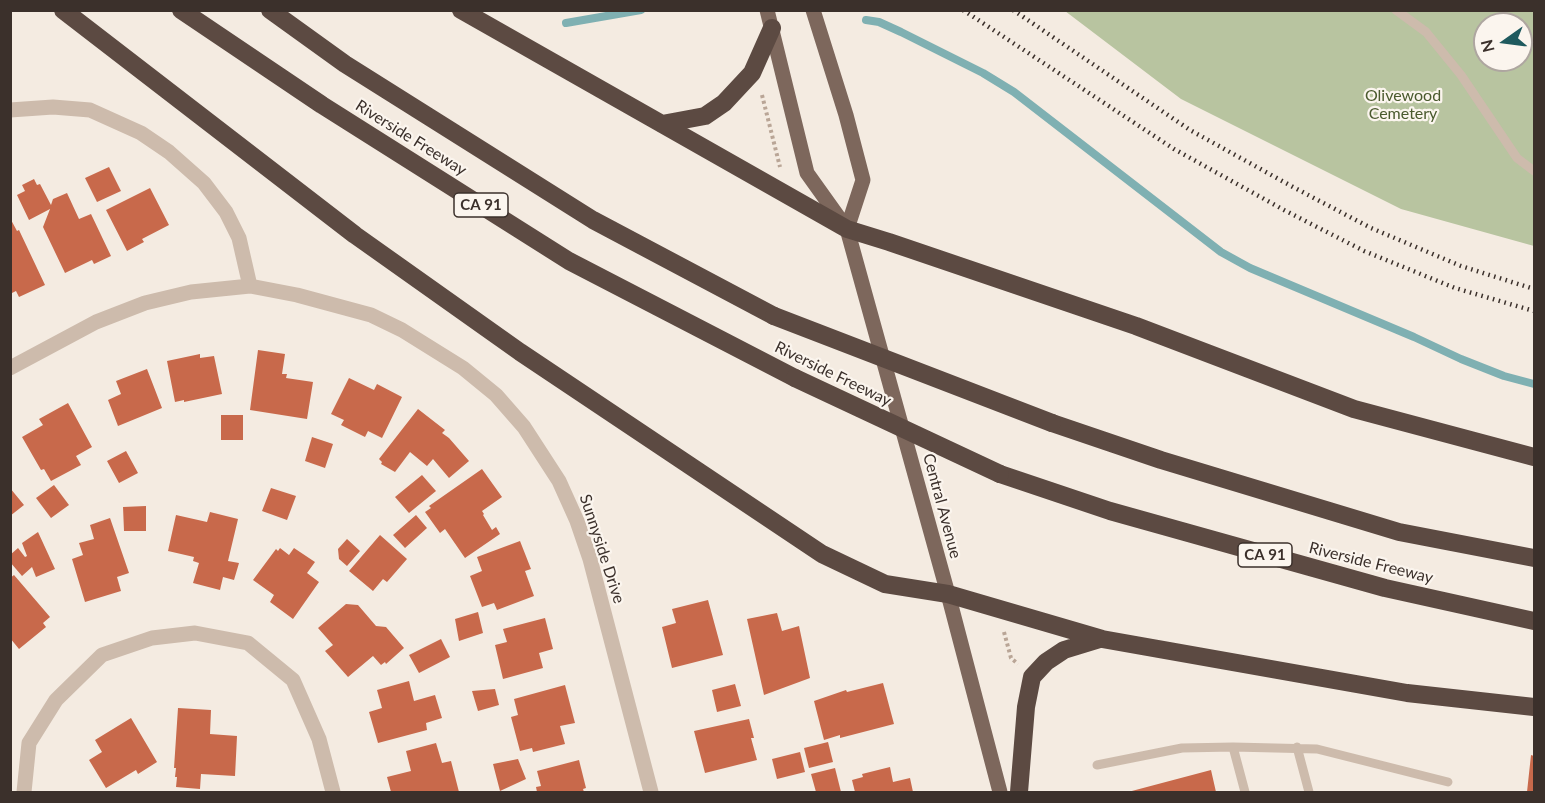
<!DOCTYPE html>
<style>
body{margin:0}
#map{position:relative;width:1545px;height:803px;overflow:hidden;background:#f4ebe1;font-family:Lato,sans-serif}
canvas{display:block}
.frame{position:absolute;inset:0;border:12px solid #3b302b;pointer-events:none}
.north{position:absolute;left:1473px;top:12px;width:60px;height:60px;box-sizing:border-box;background:#fbf5ee;border:2px solid #aea6a0;border-radius:50%;rotate:256deg;font-size:16px;font-weight:700;line-height:24px;text-align:center;color:#3b302b}
.north::after{content:'';display:block;margin:auto;width:21px;height:27px;background:#1f5a5e;clip-path:polygon(50% 0,100% 100%,50% 72%,0 100%)}
</style>
<div id="map">
<canvas width="1545" height="803"></canvas>
<div class="frame"></div>
<div class="north">N</div>
</div>
<script>
const g = document.querySelector('canvas').getContext('2d');
g.lineJoin = 'round';
function paint(path, color) {
  g.fillStyle = color;
  g.fill(path, 'evenodd');
}
function poly(rows) {
  const path = new Path2D();
  for (const r of rows) {
    path.moveTo(r[0], r[1]);
    for (let i = 2; i < r.length; i += 2) path.lineTo(r[i], r[i + 1]);
  }
  return path;
}
function trace(path, color, width, dash) {
  g.strokeStyle = color;
  g.lineWidth = width;
  g.lineCap = dash ? 'butt' : 'round';
  g.setLineDash(dash || []);
  g.stroke(path);
}
function label(font, color, halo, rows, align = 'center') {
  g.font = font + ' Lato,sans-serif';
  g.lineWidth = 4.5;
  g.setLineDash([]);
  g.textBaseline = 'middle';
  g.strokeStyle = halo;
  g.fillStyle = color;
  for (const [text, x, y, turn = 0] of rows) {
    g.save();
    g.translate(x, y);
    g.rotate((+turn || 0) * Math.PI / 180);
    g.textAlign = isNaN(turn) ? turn : align;
    if (halo) g.strokeText(text, 0, 0);
    g.fillText(text, 0, 0);
    g.restore();
  }
}
paint(poly([
 [1065,11,1534,11,1534,246,1401,209,1181,99],
 [1485,24,1521,24,1521,60,1485,60]
]), '#b8c4a0');
trace(poly([
 [866,20,879,22,901,32,983,73,1014,92,1221,252,1250,268,1414,337,1461,359,1504,376,1534,384],
 [566,23,641,10]
]), '#7fb0b2', 8);
paint(poly([
 [109,167,121,191,97,202,85,178],
 [34,179,37,185,40,184,51,205,53,199,67,193,79,219,91,214,111,256,94,264,92,260,65,273,43,227,50,209,29,220,17,195,25,191,22,185],
 [150,188,169,225,142,239,144,242,127,251,106,210],
 [10,218,17,231,19,230,45,285,19,297,16,291,10,294],
 [258,350,285,354,282,374,287,374,286,378,313,382,307,419,250,410],
 [200,354,200,358,214,356,222,394,184,402,184,400,175,402,167,361],
 [147,369,162,408,118,426,108,400,121,394,116,381],
 [349,378,374,390,377,384,402,397,382,438,368,431,365,437,341,425,344,420,331,414],
 [68,403,92,447,76,456,81,465,51,481,44,469,41,470,22,437,43,425,39,419],
 [418,409,445,430,442,433,449,438,469,461,449,478,433,459,427,466,410,452,395,472,381,464,382,462,379,459],
 [221,415,243,415,243,440,221,440],
 [312,437,333,444,325,468,305,461],
 [126,451,138,473,119,483,107,461],
 [482,469,502,497,482,511,484,514,483,515,492,530,496,527,500,534,465,558,445,529,440,533,425,512,431,508,429,506],
 [422,475,436,491,409,513,395,497],
 [54,485,69,505,51,518,36,498],
 [10,488,24,505,10,516],
 [271,488,296,496,287,520,262,511],
 [146,506,146,531,124,531,123,507],
 [210,512,238,519,228,561,239,563,234,580,223,577,220,590,193,583,199,563,193,561,194,557,168,551,176,515,207,522],
 [416,515,427,528,405,548,393,535],
 [110,518,129,573,117,577,121,591,85,602,72,559,83,555,79,543,94,539,90,525],
 [38,532,55,569,36,577,32,567,22,576,10,562,10,555,18,548,25,557,27,556,22,543],
 [380,535,407,559,387,582,383,579,373,591,349,571],
 [347,539,360,551,347,566,339,559,338,549],
 [520,541,531,569,525,571,534,596,497,610,494,603,482,607,470,576,482,571,477,557],
 [280,548,289,555,294,548,315,562,307,573,319,582,293,619,270,602,274,595,253,580,276,549,278,551],
 [14,575,50,617,43,623,46,627,19,649,10,638,10,578],
 [708,600,723,655,672,668,662,627,676,623,672,609],
 [346,604,358,605,376,626,386,627,404,648,386,664,385,662,381,665,373,656,348,677,325,651,333,645,318,628],
 [478,612,483,633,459,641,455,619],
 [777,613,782,631,799,626,810,678,764,695,747,619],
 [545,618,553,649,539,653,543,668,503,679,495,645,507,642,503,629],
 [441,639,450,657,419,673,409,655],
 [409,681,414,701,435,695,442,718,426,723,427,730,378,743,369,712,382,708,377,690],
 [883,683,894,724,840,738,840,735,824,740,814,701,846,690,847,692],
 [735,684,741,706,717,712,712,690],
 [565,685,575,723,560,726,565,744,533,752,532,748,520,751,511,717,518,715,514,699],
 [495,689,499,705,478,711,472,691],
 [178,708,211,710,210,734,237,736,235,776,201,774,200,789,176,787,177,777,175,777,176,768,174,768],
 [131,718,157,762,138,774,136,770,106,788,89,760,102,752,95,740],
 [749,719,754,738,751,738,757,760,705,773,694,731],
 [828,742,833,762,809,768,804,748],
 [436,743,442,763,451,761,459,792,391,792,387,777,411,771,406,751],
 [800,752,805,772,777,779,772,759],
 [1531,755,1534,756,1534,792,1527,792],
 [518,759,526,779,500,791,493,764],
 [579,760,586,788,583,789,584,792,537,792,536,787,541,786,537,771],
 [890,767,893,782,910,778,913,792,855,792,852,780,863,777,862,774],
 [835,768,841,792,816,792,811,774],
 [1211,770,1216,792,1128,792]
]), '#c8694b');
trace(poly([
 [762,95,780,167],
 [1004,632,1011,658,1018,664]
]), '#b9a596', 4, [3, 3]);
trace(poly([
 [1396,10,1426,32,1461,75,1517,158,1534,171],
 [1233,747,1317,749,1448,782],
 [1297,747,1309,792],
 [1097,765,1182,748,1233,747,1245,792]
]), '#cdbbac', 9);
trace(poly([
 [10,110,53,107,90,110,141,133,169,152,204,183,226,212,239,238,250,286],
 [10,368,96,322,145,303,191,292,250,286,297,295,371,315,402,330,463,368,496,395,524,427,559,481,577,521,590,559,651,792],
 [24,792,29,743,56,700,102,655,152,638,195,633,248,643,293,680,319,739,333,792]
]), '#cdbbac', 15);
trace(poly([
 [767,10,807,173,847,229,948,594,1000,792],
 [813,10,846,115,863,180,847,229]
]), '#7d675c', 15);
trace(poly([
 [63,10,355,235,520,352,822,554,885,584,948,594,1102,639,1407,693,1534,707],
 [181,10,322,105,569,261,795,378],
 [270,10,345,64,593,220,774,316],
 [461,10,847,229,889,242,1136,326,1354,409,1534,457],
 [662,124,705,116,724,103,752,73,772,28],
 [1052,423,1161,460,1399,532,1534,558],
 [1000,474,1110,511,1385,588,1534,621],
 [1019,792,1026,707,1032,677,1046,662,1064,650,1100,639]
]), '#5c4a42', 18);
trace(poly([
 [963,10,1174,149,1284,210,1364,251,1455,288,1534,311],
 [1013,10,1190,130,1293,187,1371,228,1461,266,1534,289]
]), '#3b302b', 4.5, [1.5, 4.5]);
trace(poly([
 [774,316,1052,423],
 [795,378,1000,474]
]), '#5c4a42', 18);
for (const [x, y, w] of [
 [481,205,54],
 [1265,555,54]
]) {
  const box = new Path2D();
  box.roundRect(x - w / 2, y - 12, w, 24, 4.5);
  g.fillStyle = '#fbf5ee';
  g.fill(box);
  trace(box, '#3b302b', 1.5);
}
label('bold 15px', '#3b302b', null, [
 ["CA 91",481,205],
 ["CA 91",1265,555]
]);
label('16px', '#4a5a2e', '#fbf5ee', [
 ["Olivewood",1403,96],
 ["Cemetery",1403,114]
]);
label('16px', '#3b302b', '#fbf5ee', [
 ["Riverside Freeway",411,138,32],
 ["Riverside Freeway",833,374,26],
 ["Central Avenue",942,506,75],
 ["Sunnyside Drive",602,549,72],
 ["Riverside Freeway",1371,563,14]
]);
</script>
